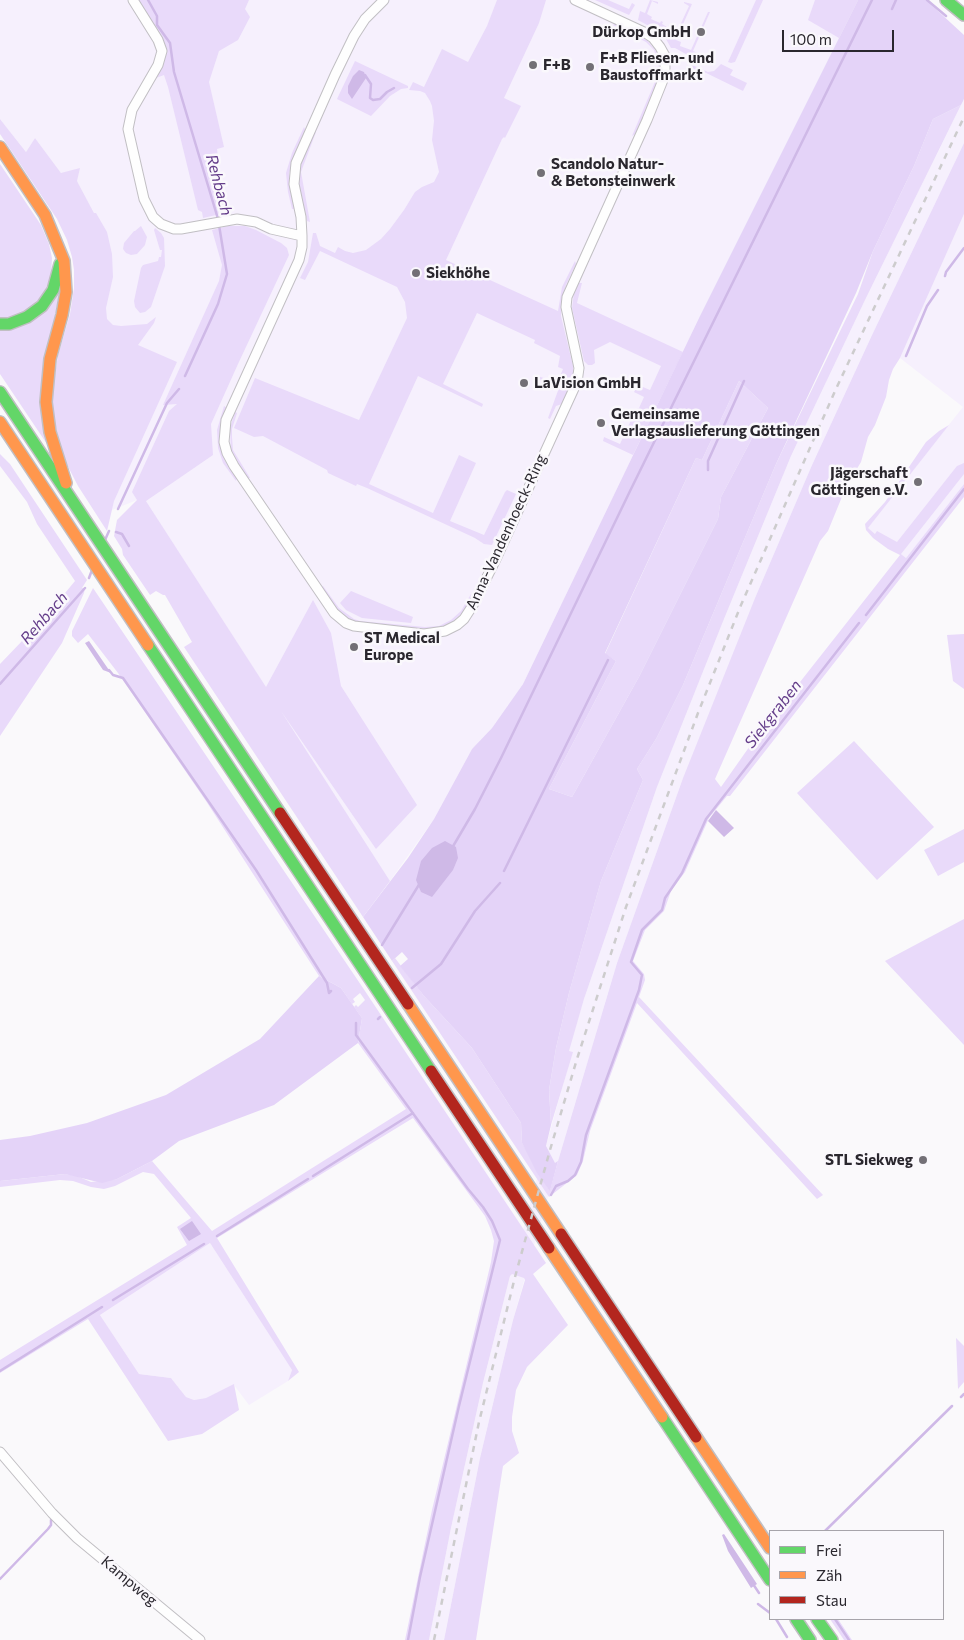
<!DOCTYPE html>
<meta charset="utf-8">
<style>
body{margin:0}
#map{position:relative;width:964px;height:1640px;overflow:hidden;background:#faf9fb;font-family:Commissioner,sans-serif}
canvas{display:block}
.legend{position:absolute;left:769px;top:1530px;width:175px;height:90px;box-sizing:border-box;background:#faf8fc;border:1px solid #a7a4aa;margin:0;padding:6px 9px;list-style:none;font-size:15px;color:#2a272e}
.legend li{display:flex;align-items:center;gap:10px;height:25px}
.legend b{width:25px;border:1px solid #a7a4aa}
.scale{position:absolute;left:782px;top:30px;width:112px;height:22px;box-sizing:border-box;border:2px solid #2a272e;border-top:0;padding-left:6px;font-size:15px;line-height:18px;white-space:nowrap;color:#2a272e;-webkit-text-stroke:4px #faf8fc;paint-order:stroke}
</style>
<div id="map">
<canvas width="964" height="1640"></canvas>
<ul class="legend">
<li><b style="height:6px;background:#63d668"></b>Frei</li>
<li><b style="height:6px;background:#ff974d"></b>Zäh</li>
<li><b style="height:6px;background:#b3261e"></b>Stau</li>
</ul>
<div class="scale">100 m</div>
</div>
<script>
const g = document.querySelector('canvas').getContext('2d');
g.lineJoin = 'round';
function paint(path, color) {
  g.fillStyle = color;
  g.fill(path, 'evenodd');
}
function poly(rows) {
  const path = new Path2D();
  for (const r of rows) {
    path.moveTo(r[0], r[1]);
    for (let i = 2; i < r.length; i += 2) path.lineTo(r[i], r[i + 1]);
  }
  return path;
}
function trace(path, color, width, dash) {
  g.strokeStyle = color;
  g.lineWidth = width;
  g.lineCap = dash ? 'butt' : 'round';
  g.setLineDash(dash || []);
  g.stroke(path);
}
function label(font, color, halo, rows, align = 'center') {
  g.font = font + ' Commissioner,sans-serif';
  g.lineWidth = 5;
  g.setLineDash([]);
  g.textBaseline = 'middle';
  g.strokeStyle = halo;
  g.fillStyle = color;
  for (const [text, x, y, turn = 0] of rows) {
    g.save();
    g.translate(x, y);
    g.rotate((+turn || 0) * Math.PI / 180);
    g.textAlign = isNaN(turn) ? turn : align;
    if (halo) g.strokeText(text, 0, 0);
    g.fillText(text, 0, 0);
    g.restore();
  }
}
paint(poly([
 [0,0,858,0,699,318,523,684,492,728,472,749,434,819,390,881,146,501,137,500,112,510,94,213,77,181,61,173,35,138,26,152,0,119],
 [964,99,964,143,872,335,812,465,755,598,683,778,617,963,558,1161,513,1320,480,1458,444,1640,429,1640,451,1528,483,1383,510,1276,572,1052,568,1051,584,999,657,787,724,619,791,456,866,298],
 [964,214,964,484,906,558,867,528,963,407,900,358],
 [210,1243,292,1370,288,1381,249,1405,234,1385,206,1398,194,1400,186,1397,171,1378,139,1374,100,1315]
]), '#f6f0fd');
paint(poly([
 [139,0,249,0,245,9,250,17,238,40,219,51,209,82,224,147,217,149,225,213,203,218,202,212,198,210,168,87,164,75,156,78,166,52,162,42],
 [497,0,546,0,539,23,504,98,521,106,505,138,504,137,502,139,446,260,558,311,562,287,575,261,576,264,566,285,561,304,561,316,573,366,573,378,562,404,556,406,550,419,548,418,559,388,537,378,538,376,557,383,563,369,558,367,560,356,534,343,535,340,477,313,443,384,483,404,482,407,418,376,369,484,433,513,459,455,476,463,450,521,484,535,505,492,507,490,516,494,492,545,484,544,475,538,367,488,357,484,356,486,328,473,327,470,263,436,254,437,234,428,255,378,359,420,407,318,405,302,397,287,320,251,305,280,300,278,308,262,313,233,316,233,320,246,335,253,338,247,345,251,353,253,366,250,381,239,390,229,404,210,415,192,422,187,434,182,439,172,432,140,434,121,432,106,430,101,425,93,420,91,409,90,413,82,424,87,442,49,468,62,487,26],
 [595,0,608,0,629,9,632,3,635,5,629,15],
 [650,0,658,2,658,4,652,1,647,14,652,17,651,19,660,23,661,21,663,22,662,24,667,27,666,29,676,34,689,6,684,3,684,2,692,4,676,40,681,42,680,46,691,50,708,12,710,12,693,51,698,53,698,55,713,61,702,63,675,48,671,48,666,39,658,31,638,20,640,11,645,13],
 [756,0,763,0,735,62,731,63,728,62],
 [815,0,858,0,839,38,808,20],
 [615,23,647,40,658,54,661,65,657,84,637,133,632,136,657,77,658,62,654,50,646,42,613,25],
 [355,61,408,86,408,88,401,89,390,96,371,116,337,99],
 [721,64,733,70,730,75,747,83,743,91,698,69,696,71,691,66,692,65,708,72,714,71],
 [961,105,866,298,791,456,724,619,657,787,584,999,569,1051,573,1052,551,1125,549,1090,556,1048,569,993,601,881,643,780,637,769,656,739,683,685,776,464,858,294,873,251,914,166,933,119],
 [0,119,26,152,35,138,61,173,80,168,77,181,94,213,96,213,107,232,112,254,113,277,106,308,107,319,113,325,121,326,147,324,156,317,154,323,138,345,177,362,114,501,107,531,78,486,61,453,51,401,58,355,70,314,74,288,74,270,72,257,67,240,57,219,0,134],
 [304,127,306,131,295,153,289,174,295,209,292,209,288,192,286,173,292,153],
 [316,132,301,172,310,222,307,221,298,180,300,163,313,133],
 [964,143,964,214,900,358,893,369,889,380,886,397,875,425,868,437,861,462,846,487,828,531,820,541,715,779,721,787,752,743,900,555,888,549,873,538,866,530,865,524,885,502,926,442,939,431,949,425,868,528,875,534,877,531,897,542,957,466,964,463,964,474,901,554,906,558,964,484,964,497,730,796,727,796,709,818,685,872,671,891,664,911,645,930,633,961,644,974,645,980,639,997,823,1195,817,1199,637,1003,590,1131,583,1161,577,1175,549,1197,392,961,395,958,424,996,472,1048,521,1123,522,1143,550,1190,558,1161,617,963,683,778,755,598,812,465,872,335],
 [0,164,41,225,49,244,52,258,51,277,43,295,27,311,0,320],
 [141,226,147,237,145,245,137,254,131,255,126,253,123,249,124,243,134,231,135,231],
 [228,226,245,226,256,230,281,243,287,248,289,255,238,364,211,424,213,455,146,501,266,687,313,600,331,633,341,686,417,805,376,849,281,711,390,881,363,917,184,647,192,642,165,595,163,595,156,591,150,595,123,555,122,549,114,536,117,520,137,500,132,492,169,411,177,404,163,405,219,281,222,265,212,230],
 [155,228,161,233,164,238,165,266,151,307,145,312,140,313,135,307,134,301,141,268,143,265,158,261,159,257,161,257,162,250,160,250,154,230],
 [64,265,48,357,55,456,0,374,0,328,26,322],
 [577,283,582,283,577,303,683,352,633,455,603,441,604,437,620,444,633,416,635,417,644,397,634,392,638,385,650,390,661,366,610,342,594,350,595,363,592,365,588,365,584,361,572,308,574,292],
 [739,381,768,408,721,497,718,519,640,675,572,797,549,789,616,661,605,654,696,458,702,460],
 [224,406,227,408,220,431,221,447,226,462,237,477,236,481,223,463,218,448,217,430],
 [235,412,237,413,232,429,232,437,233,450,250,478,247,478,231,452,230,428],
 [0,454,10,464,87,580,82,588,85,588,84,593,62,643,0,736,0,664,46,616,75,581,37,524,27,502,0,466],
 [323,586,339,608,354,619,360,621,425,627,439,626,451,620,461,611,471,594,472,598,463,613,451,623,444,627,426,630,356,622,347,618,336,609,320,588],
 [93,588,363,988,546,1263,533,1274,568,1325,527,1367,516,1390,512,1417,512,1431,519,1453,503,1466,476,1640,444,1640,480,1458,513,1320,525,1280,524,1278,512,1274,510,1276,483,1383,451,1528,429,1640,405,1640,432,1510,491,1262,494,1241,491,1230,485,1216,413,1118,217,1238,299,1372,288,1381,292,1370,210,1243,100,1315,139,1374,171,1378,186,1397,194,1400,206,1398,234,1384,239,1410,202,1434,168,1441,88,1319,0,1373,0,1360,187,1245,177,1227,191,1218,154,1174,143,1172,115,1186,104,1189,91,1187,73,1181,60,1180,0,1187,0,1181,65,1174,77,1176,91,1182,117,1179,152,1161,212,1231,406,1109,358,1043,362,1018,354,1007,356,1005,358,1007,365,1000,360,993,353,999,355,1002,352,1004,341,988,319,976,206,801,118,673,88,634,78,643,72,636,72,631],
 [351,591,413,617,411,623,362,618,346,610,340,603],
 [964,634,964,689,953,681,947,635],
 [854,741,934,827,877,880,797,793],
 [964,829,964,862,938,876,924,850],
 [964,919,964,1045,885,961],
 [956,1338,964,1346,964,1382,958,1389],
 [830,1619,838,1619,852,1640,844,1640]
]), '#e9dafa');
paint(poly([
 [858,0,926,0,964,35,964,99,961,105,933,119,914,166,873,251,856,293,776,464,683,685,656,739,637,769,643,780,601,881,569,993,556,1048,549,1090,551,1125,546,1146,555,1163,558,1161,550,1191,537,1173,522,1143,521,1123,472,1048,424,996,400,966,408,959,402,952,392,961,363,917,408,858,434,819,472,749,492,728,523,684,699,318],
 [739,381,768,408,721,497,718,519,640,675,572,797,549,789,616,661,605,653,696,458,702,460],
 [319,976,341,988,362,1018,358,1043,274,1105,179,1141,152,1161,117,1179,102,1183,65,1174,0,1181,0,1140,30,1136,87,1123,166,1095,260,1039]
]), '#e4d3f8');
paint(poly([
 [359,70,364,72,366,78,352,99,348,93,348,86,353,76],
 [89,641,111,673,103,670,85,643],
 [716,810,734,828,724,837,708,821],
 [445,841,456,847,458,858,453,870,432,897,421,892,416,880,421,861,432,848],
 [192,1221,201,1234,189,1241,180,1229],
 [724,1534,757,1584,751,1588,728,1551,722,1535]
]), '#cfb9e7');
trace(poly([
 [148,0,157,16,157,25,170,43,174,72,218,219],
 [927,0,946,16],
 [892,9,896,0],
 [365,75,371,84,370,98,373,100,380,99,387,92,394,88],
 [945,276,946,272,964,248],
 [906,356,927,306,938,290],
 [185,376,218,304,227,274,219,225],
 [708,470,708,461,744,381],
 [118,509,167,403,179,389],
 [116,532,122,534,129,546],
 [105,540,109,531],
 [89,578,92,570],
 [866,615,964,489],
 [109,670,113,675,123,678,256,870,327,983,329,993,331,991],
 [0,684,85,588],
 [452,848,475,809,501,758,631,489,872,0],
 [504,871,608,660],
 [382,945,420,883],
 [412,988,441,964,475,911,500,883],
 [378,1019,380,1017],
 [356,1023,356,1035,468,1189,483,1207,492,1221,500,1240,459,1406,420,1577,408,1640],
 [313,1176,413,1113],
 [551,1195,556,1186,568,1181,575,1175,581,1162,586,1135,639,990,642,975,631,962,642,930,662,910,665,898,682,873,706,819,859,623],
 [217,1236,308,1179],
 [113,1300,204,1244],
 [0,1371,102,1307],
 [961,1397,964,1394],
 [825,1531,952,1406],
 [0,1579,48,1529,51,1525,51,1520],
 [753,1584,759,1593],
 [758,1604,770,1613],
 [776,1619,787,1637],
 [835,1619,849,1640]
]), '#cfb9e7', 2.5);
const street = poly([
 [133,0,158,40,162,51,158,65,132,110,128,129,144,199,153,217,161,224,174,229,181,229,237,219,256,222,271,229,302,236],
 [384,0,365,19,354,36,335,75,296,163,294,184,301,217,302,236,302,247,299,260,226,420,224,442,227,453,234,466,334,613,346,623,354,626,424,634,445,631,457,625,464,619,473,605,496,559,577,382,579,368,566,307,567,297,647,120,665,75,665,56,660,47,653,38,644,32,575,0],
 [0,1452,52,1513,77,1538,200,1640]
]);
const fast = poly([
 [946,0,964,15],
 [0,324,9,324,27,317,42,306,53,290,60,264],
 [0,392,280,813],
 [148,645,431,1071],
 [662,1417,770,1580],
 [796,1619,810,1640],
 [817,1619,832,1640]
]);
const slow = poly([
 [0,147,45,215,64,261,66,292,62,315,50,359,46,402,50,432,66,483],
 [0,422,148,645],
 [408,1004,561,1234],
 [549,1248,662,1417],
 [696,1437,770,1548]
]);
const jam = poly([
 [280,813,408,1004],
 [431,1071,549,1248],
 [561,1234,696,1437]
]);
trace(street, '#c1bfc3', 11);
trace(fast, '#c1bfc3', 14);
trace(slow, '#c1bfc3', 14);
trace(jam, '#c1bfc3', 14);
trace(street, '#fefefe', 9);
trace(fast, '#63d668', 11);
trace(slow, '#ff974d', 11);
trace(jam, '#b3261e', 11);
trace(poly([
 [434,1640,479,1422,515,1277,550,1150,577,1059,626,907,698,713,741,605,835,391,964,117]
]), '#cdcccd', 2.5, [6, 6]);
for (const [x, y, r, color] of [
 [701,32,5,"#737076"],
 [533,65,5,"#737076"],
 [590,67,5,"#737076"],
 [541,173,5,"#737076"],
 [416,273,5,"#737076"],
 [524,383,5,"#737076"],
 [601,423,5,"#737076"],
 [918,482,5,"#737076"],
 [354,647,5,"#737076"],
 [923,1160,5,"#737076"]
]) {
  const dot = new Path2D();
  dot.arc(x, y, r, 0, 2 * Math.PI);
  g.fillStyle = color;
  g.fill(dot);
  trace(dot, '#faf8fc', 2);
}
label('bold 15px', '#2a272e', '#faf8fc', [
 ["Dürkop GmbH",691,32,"right"],
 ["F+B Fliesen- und",600,58],
 ["Baustoffmarkt",600,75],
 ["F+B",543,65],
 ["Scandolo Natur-",551,164],
 ["& Betonsteinwerk",551,181],
 ["Siekhöhe",426,273],
 ["LaVision GmbH",534,383],
 ["Gemeinsame",611,414],
 ["Verlagsauslieferung Göttingen",611,431],
 ["Jägerschaft",908,473,"right"],
 ["Göttingen e.V.",908,490,"right"],
 ["ST Medical",364,638],
 ["Europe",364,655],
 ["STL Siekweg",913,1160,"right"]
], 'left');
label('15px', '#2a272e', '#faf8fc', [
 ["Anna-Vandenhoeck-Ring",506,532,-65],
 ["Kampweg",129,1581,40]
]);
label('italic 16px', '#643d8a', '#faf8fc', [
 ["Rehbach",219,185,75],
 ["Rehbach",44,618,-49],
 ["Siekgraben",773,714,-52]
]);
</script>
